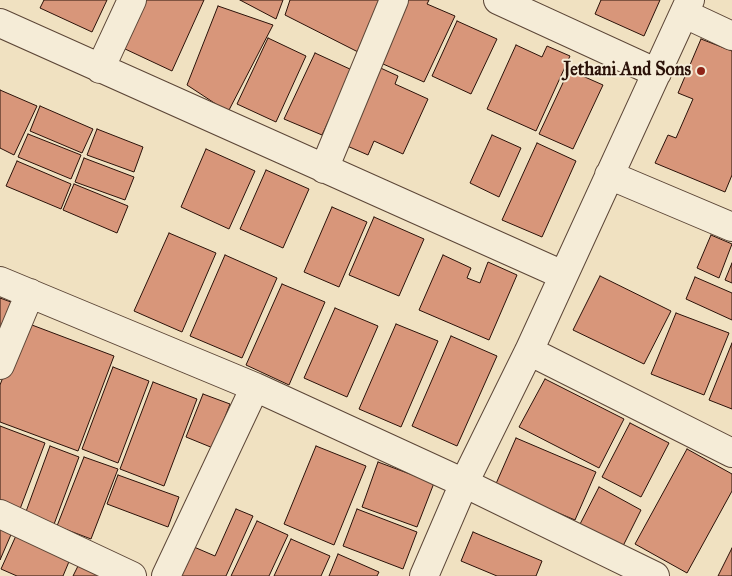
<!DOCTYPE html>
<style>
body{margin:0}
canvas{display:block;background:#f0e1c1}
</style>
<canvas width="732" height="576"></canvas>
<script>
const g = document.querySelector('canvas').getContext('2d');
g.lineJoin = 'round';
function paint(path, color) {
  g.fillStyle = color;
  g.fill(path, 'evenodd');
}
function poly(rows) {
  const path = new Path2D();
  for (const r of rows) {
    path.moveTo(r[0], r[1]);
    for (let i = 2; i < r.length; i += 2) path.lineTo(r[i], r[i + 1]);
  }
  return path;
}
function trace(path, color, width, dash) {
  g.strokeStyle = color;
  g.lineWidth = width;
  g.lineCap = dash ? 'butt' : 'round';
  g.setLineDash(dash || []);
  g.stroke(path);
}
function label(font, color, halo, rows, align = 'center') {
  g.font = font + ' "IM FELL Great Primer",serif';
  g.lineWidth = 4;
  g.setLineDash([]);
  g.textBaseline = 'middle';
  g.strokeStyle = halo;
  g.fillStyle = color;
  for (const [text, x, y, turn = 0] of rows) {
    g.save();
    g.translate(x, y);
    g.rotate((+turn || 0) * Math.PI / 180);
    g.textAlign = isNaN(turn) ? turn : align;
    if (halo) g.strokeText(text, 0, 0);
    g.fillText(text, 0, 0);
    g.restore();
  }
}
const building = poly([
 [44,0,107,0,92,32,40,8,44,0],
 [145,0,204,0,172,71,123,48,145,0],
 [240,0,283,0,276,19,240,0],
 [290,0,382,0,362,54,285,15,290,0],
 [402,0,429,0,427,4,455,16,424,82,374,60,402,0],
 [601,0,660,0,644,36,595,14,601,0],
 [218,6,273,25,228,112,187,85,218,6],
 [457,21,497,39,471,94,432,76,457,21],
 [268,38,306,56,276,122,237,104,268,38],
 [701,39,732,51,732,175,725,192,655,163,668,135,676,138,693,99,678,93,701,39],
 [516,45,542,57,547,46,570,56,536,131,487,109,516,45],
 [315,53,352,70,322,135,284,119,315,53],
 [374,65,398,76,395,84,428,99,403,154,374,141,368,155,338,142,374,65],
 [569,70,603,85,573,149,539,134,569,70],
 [0,90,37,106,14,155,0,148,0,90],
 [40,106,93,129,82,153,30,131,40,106],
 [97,129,143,147,134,172,87,155,97,129],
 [28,134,81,155,71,179,18,157,28,134],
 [492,135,521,148,499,197,470,183,492,135],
 [537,143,576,161,542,237,502,220,537,143],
 [206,149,255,171,229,229,181,207,206,149],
 [84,158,134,177,125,200,75,182,84,158],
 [17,161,71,184,61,209,6,186,17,161],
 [266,170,309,189,283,248,240,229,266,170],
 [74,184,128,206,117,233,63,210,74,184],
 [332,207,367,222,339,287,304,272,332,207],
 [374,217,424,239,399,296,349,275,374,217],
 [169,233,216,253,182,332,134,311,169,233],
 [711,235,732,244,719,278,697,268,711,235],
 [225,255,277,278,242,358,190,336,225,255],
 [443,255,471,268,467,278,480,283,488,262,517,275,489,340,419,310,443,255],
 [732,263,732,283,725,280,732,263],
 [600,276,671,311,644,364,573,330,600,276],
 [695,277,732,293,732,320,686,299,695,277],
 [282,284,325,302,289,385,246,365,282,284],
 [0,298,19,305,0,354,0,298],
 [335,308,378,326,347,397,304,378,335,308],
 [676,313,729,333,704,395,651,374,676,313],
 [24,322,114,356,78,451,0,422,0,385,24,322],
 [396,324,438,341,401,427,359,409,396,324],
 [451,336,497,356,457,446,412,426,451,336],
 [732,343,732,409,709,400,732,343],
 [113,367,149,381,118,463,82,449,113,367],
 [545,379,624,419,599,468,519,427,545,379],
 [153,382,197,399,164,486,120,469,153,382],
 [203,394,230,404,213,448,186,437,203,394],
 [630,423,669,443,641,497,602,477,630,423],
 [0,426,45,443,20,509,0,502,0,426],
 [516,438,596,472,575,520,495,486,516,438],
 [50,446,79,457,53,527,24,517,50,446],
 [316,446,366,466,334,545,284,524,316,446],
 [687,449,732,474,732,491,687,573,635,544,687,449],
 [84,457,118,469,91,539,57,526,84,457],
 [378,462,434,483,417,527,362,507,378,462],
 [118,475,179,497,168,527,107,504,118,475],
 [599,487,641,510,621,550,578,528,599,487],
 [236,509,253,516,226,576,180,576,194,547,215,556,236,509],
 [357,509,417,532,403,569,343,546,357,509],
 [257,521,288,535,269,576,231,576,257,521],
 [0,525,13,530,0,560,0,525],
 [19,529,73,552,63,576,17,576,1,569,19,529],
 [473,532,542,561,536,576,497,576,461,561,473,532],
 [291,539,330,556,321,576,274,576,291,539],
 [732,548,732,576,718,576,732,548],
 [338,554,379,572,377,576,329,576,338,554],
 [82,558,119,576,73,576,82,558]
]);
paint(building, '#d8967a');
trace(building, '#2b1209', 1);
const minor = poly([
 [498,0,657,73],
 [685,14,732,36],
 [0,23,563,275],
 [100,69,132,0],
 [324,169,394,0],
 [609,175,732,227],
 [0,281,255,387,464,483,655,576],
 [529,351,732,453],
 [0,365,30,293],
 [0,514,132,576],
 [166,576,255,387],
 [424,576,464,483,529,351,690,0]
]);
trace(minor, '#5c4637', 30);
trace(minor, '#f5ecd7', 28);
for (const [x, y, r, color] of [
 [701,71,5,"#8f2418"]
]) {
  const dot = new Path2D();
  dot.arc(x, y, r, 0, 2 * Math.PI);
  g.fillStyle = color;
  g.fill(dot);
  trace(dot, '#f5ecd7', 2);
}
label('bold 18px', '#2b1209', '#f5ecd7', [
 ["Jethani And Sons",691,71]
], 'right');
</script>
